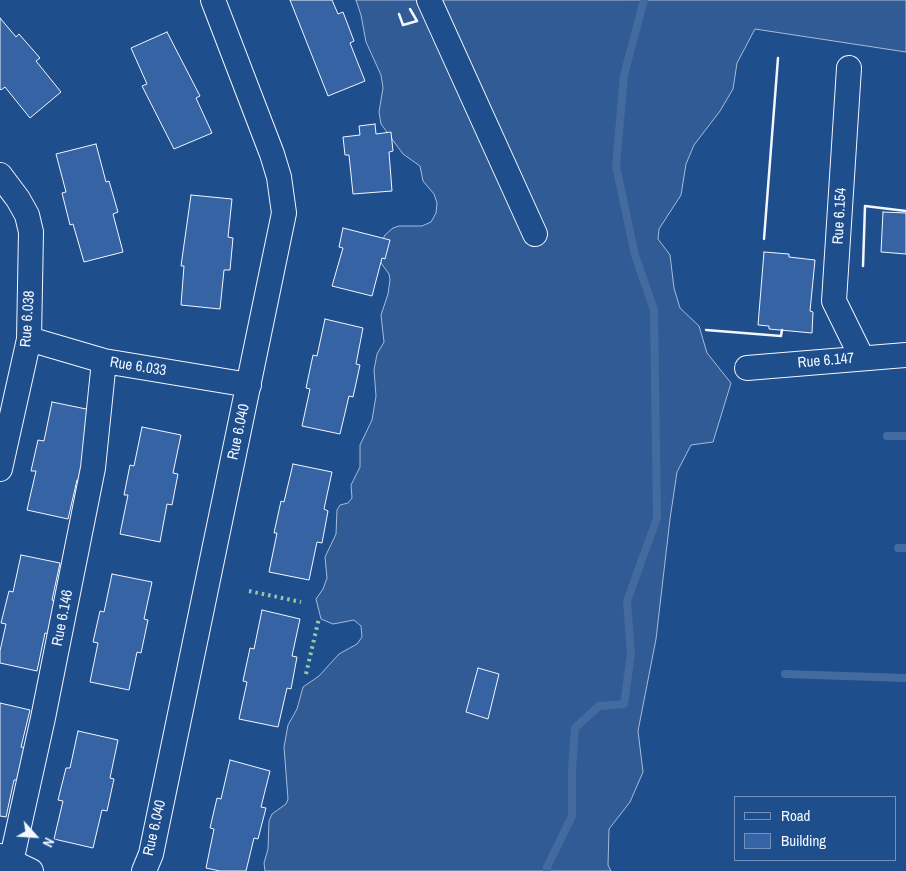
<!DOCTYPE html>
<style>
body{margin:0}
#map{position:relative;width:906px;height:871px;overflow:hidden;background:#1f4e8c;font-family:"Archivo Narrow",sans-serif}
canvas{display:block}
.legend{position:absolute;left:734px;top:796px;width:162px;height:65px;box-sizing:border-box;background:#1f4e8c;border:1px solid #7391ba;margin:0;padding:6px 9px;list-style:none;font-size:15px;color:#f2f6ff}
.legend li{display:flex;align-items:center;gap:10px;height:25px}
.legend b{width:25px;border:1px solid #7391ba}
.north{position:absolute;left:10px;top:811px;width:50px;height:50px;-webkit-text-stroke:4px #1f4e8c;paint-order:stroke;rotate:116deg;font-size:14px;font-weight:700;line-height:20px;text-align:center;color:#f2f6ff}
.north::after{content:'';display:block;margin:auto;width:18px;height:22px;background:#f2f6ff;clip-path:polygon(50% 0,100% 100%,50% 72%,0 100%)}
</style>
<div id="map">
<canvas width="906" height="871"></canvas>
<ul class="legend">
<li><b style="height:6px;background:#1f4e8c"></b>Road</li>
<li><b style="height:14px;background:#3563a3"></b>Building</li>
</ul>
<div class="north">N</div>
</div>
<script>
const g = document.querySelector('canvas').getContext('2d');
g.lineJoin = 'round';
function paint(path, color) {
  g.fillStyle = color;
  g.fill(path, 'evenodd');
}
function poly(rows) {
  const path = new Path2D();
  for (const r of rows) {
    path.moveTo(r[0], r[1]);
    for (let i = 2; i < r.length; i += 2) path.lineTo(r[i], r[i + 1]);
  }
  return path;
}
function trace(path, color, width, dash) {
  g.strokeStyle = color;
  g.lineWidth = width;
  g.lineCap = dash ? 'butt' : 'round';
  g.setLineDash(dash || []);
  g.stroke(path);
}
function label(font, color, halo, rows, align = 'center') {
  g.font = font + ' "Archivo Narrow",sans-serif';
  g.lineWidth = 4;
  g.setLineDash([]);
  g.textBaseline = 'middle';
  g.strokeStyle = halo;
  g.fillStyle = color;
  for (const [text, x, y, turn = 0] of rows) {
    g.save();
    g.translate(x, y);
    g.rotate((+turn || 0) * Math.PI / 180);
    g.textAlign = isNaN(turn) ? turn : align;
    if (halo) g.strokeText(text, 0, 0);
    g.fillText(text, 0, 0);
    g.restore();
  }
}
const built = poly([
 [356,0,906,0,906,52,755,29,737,63,733,89,720,111,694,145,686,164,681,195,659,229,658,239,670,255,674,288,680,308,699,326,707,353,731,383,713,442,691,445,677,472,670,519,656,639,638,731,643,772,630,802,609,829,608,865,611,871,265,871,264,863,268,849,269,821,272,814,286,804,288,799,284,747,288,725,297,709,303,687,319,676,339,654,357,644,362,637,361,626,354,620,333,624,321,619,316,599,323,589,327,578,325,557,336,534,337,510,340,505,348,503,352,498,351,485,360,467,360,445,372,420,376,396,374,370,377,354,384,342,381,315,388,294,390,280,389,274,381,263,380,245,385,235,393,228,399,226,422,226,431,222,436,213,437,203,434,194,423,181,420,166,403,154,381,124,379,112,383,88,381,75,366,42,361,15,356,0]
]);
paint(built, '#305b95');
trace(built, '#a8bbd7', 1);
trace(poly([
 [887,436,906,436],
 [898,548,906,548],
 [785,674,906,678],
 [547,871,547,867,572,816,572,770,575,728,599,706,624,704,631,654,627,601,657,518,654,310,635,255,616,166,624,75,644,0]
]), '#446ba0', 8);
const building = poly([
 [290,0,332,0,338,14,343,12,354,41,350,43,365,81,328,96,290,0],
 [0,18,16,37,19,34,40,58,36,61,61,92,30,118,5,87,1,90,0,89,0,18],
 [167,32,200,96,196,98,212,133,174,149,142,86,147,84,131,48,167,32],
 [375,124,376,134,391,132,393,151,389,152,392,191,353,194,349,155,345,155,343,137,360,135,359,126,375,124],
 [96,144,106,182,109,181,118,212,113,214,123,252,84,262,73,224,70,225,62,193,66,192,56,154,96,144],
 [191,195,232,199,228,237,233,238,230,270,224,270,220,309,181,305,184,266,181,266,191,195],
 [883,212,906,213,906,254,881,252,883,212],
 [343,228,390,240,385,259,382,258,372,296,332,286,343,248,339,247,343,228],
 [764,252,789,254,789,257,815,260,810,311,813,312,812,333,769,329,769,326,758,325,764,252],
 [325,319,363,328,356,364,360,365,353,397,349,396,340,434,302,426,310,389,306,388,313,355,317,356,325,319],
 [52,402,91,410,83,449,87,450,81,480,77,480,68,519,27,510,36,471,31,471,38,440,44,441,52,402],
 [142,427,181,435,173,473,178,474,172,505,167,504,160,542,120,534,128,495,124,495,130,465,134,466,142,427],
 [293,464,332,472,324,509,328,511,322,543,317,542,309,580,269,572,277,533,274,533,281,501,284,502,293,464],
 [21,555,60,563,52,600,57,602,50,634,45,633,37,671,0,663,0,651,6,624,1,623,9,591,13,592,21,555],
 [112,574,152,582,144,619,148,620,141,653,137,652,129,690,90,682,98,643,93,642,100,611,104,612,112,574],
 [262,610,300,619,292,656,297,657,291,689,287,688,278,727,239,719,247,682,243,681,250,648,254,649,262,610],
 [478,668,499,674,488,719,466,712,478,668],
 [0,703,30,710,21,747,26,748,19,780,14,780,6,817,0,816,0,703],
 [78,731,118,740,110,778,114,779,107,811,102,810,93,848,54,839,63,801,58,800,66,768,70,768,78,731],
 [230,760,270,771,261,807,266,808,258,839,254,838,246,871,220,871,206,868,214,829,210,828,217,798,221,799,230,760]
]);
paint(building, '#3563a3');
trace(building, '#f2f6ff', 1);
const minor = poly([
 [429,0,535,234],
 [849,68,834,301,862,358],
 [0,175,18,199,27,215,31,232,29,339,0,469],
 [29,339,104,361,249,385],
 [747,368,906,355],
 [0,856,31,871],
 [7,871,11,862,43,718,93,468,104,361],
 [144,871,151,854,284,213,279,177,272,154,213,0]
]);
trace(minor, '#f2f6ff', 26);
trace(minor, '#1f4e8c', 24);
trace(poly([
 [249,591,301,602],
 [306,674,319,618]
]), '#97c8a6', 4, [2.5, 4]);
trace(poly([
 [399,14,403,25,417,21,410,9],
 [764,239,778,58],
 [863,266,865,206,906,211],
 [706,330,781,336,782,330]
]), '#f2f6ff', 2.5);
label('15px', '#f2f6ff', '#1f4e8c', [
 ["Rue 6.154",840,216,-87],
 ["Rue 6.038",28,319,-86],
 ["Rue 6.147",826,361,-5],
 ["Rue 6.033",138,367,9],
 ["Rue 6.040",239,432,-78],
 ["Rue 6.146",63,618,-79],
 ["Rue 6.040",155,828,-77]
]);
</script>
